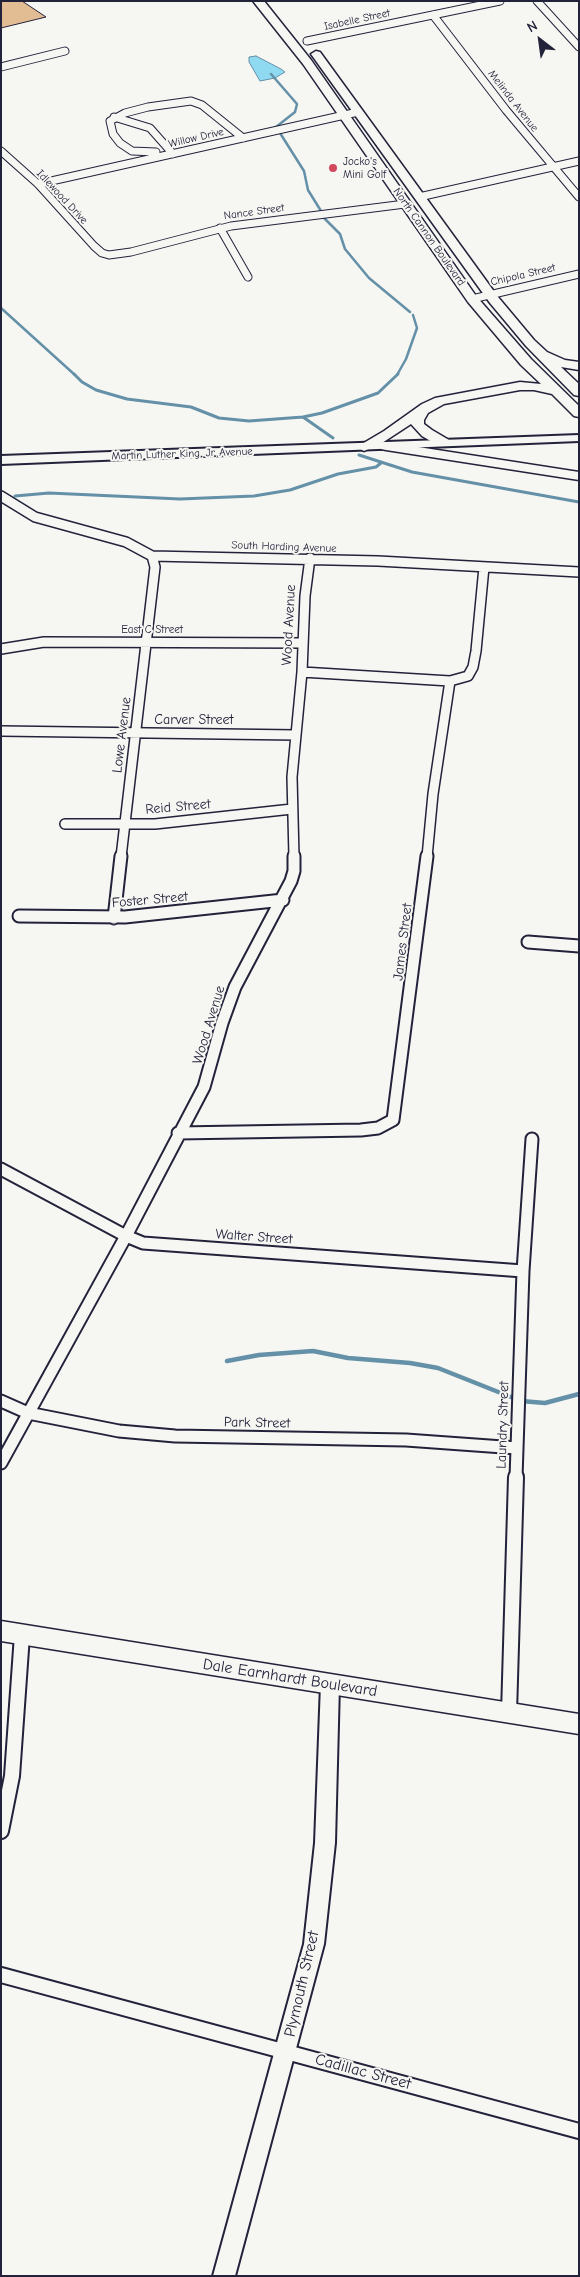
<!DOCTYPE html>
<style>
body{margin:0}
#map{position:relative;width:580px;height:2277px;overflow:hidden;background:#f6f6f2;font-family:"Comic Neue",sans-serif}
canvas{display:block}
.frame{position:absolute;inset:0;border:2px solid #22223b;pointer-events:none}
.north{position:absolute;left:515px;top:15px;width:50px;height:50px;-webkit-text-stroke:4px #f6f6f2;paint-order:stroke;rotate:330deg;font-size:14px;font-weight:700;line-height:20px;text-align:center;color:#22223b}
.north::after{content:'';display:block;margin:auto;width:18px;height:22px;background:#22223b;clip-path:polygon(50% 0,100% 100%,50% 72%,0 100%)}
</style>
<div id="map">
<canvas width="580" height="2277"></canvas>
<div class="frame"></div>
<div class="north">N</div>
</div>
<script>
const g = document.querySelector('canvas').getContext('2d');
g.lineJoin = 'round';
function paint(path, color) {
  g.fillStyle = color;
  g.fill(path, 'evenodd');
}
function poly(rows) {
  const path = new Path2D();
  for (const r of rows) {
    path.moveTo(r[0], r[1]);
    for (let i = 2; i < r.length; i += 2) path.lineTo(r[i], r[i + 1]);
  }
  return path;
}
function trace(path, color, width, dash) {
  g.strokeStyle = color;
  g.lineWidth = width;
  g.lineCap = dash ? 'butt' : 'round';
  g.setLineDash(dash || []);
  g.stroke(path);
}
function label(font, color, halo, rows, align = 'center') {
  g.font = font + ' "Comic Neue",sans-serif';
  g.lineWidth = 4;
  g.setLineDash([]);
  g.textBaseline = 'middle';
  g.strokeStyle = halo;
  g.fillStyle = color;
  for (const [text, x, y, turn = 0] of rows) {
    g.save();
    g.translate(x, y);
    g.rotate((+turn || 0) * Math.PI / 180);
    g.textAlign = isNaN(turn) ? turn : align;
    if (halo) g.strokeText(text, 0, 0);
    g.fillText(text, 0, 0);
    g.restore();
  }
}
const water = poly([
 [256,56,281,69,285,72,275,78,260,81,249,62,249,57,256,56]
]);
paint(water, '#90daf1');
trace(water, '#6490a8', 1);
trace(poly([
 [271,74,297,104,295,112,276,127],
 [280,133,304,171,308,190,321,211],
 [324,218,340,234,345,249,369,278,410,312],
 [1,308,75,375],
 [397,375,406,359,417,328,413,315]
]), '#6490a8', 2.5);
trace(poly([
 [74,374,82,382,96,390,127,399,191,407,219,418,249,421,303,417,322,413,378,393,398,374],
 [303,417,333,438],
 [359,455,412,472,579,502],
 [15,496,49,493,180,499,254,496,290,490,338,474,376,467,381,463]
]), '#6490a8', 3);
trace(poly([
 [227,1361,259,1355,313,1351,348,1358,410,1363,438,1368,521,1401,545,1403,579,1394]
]), '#6490a8', 4.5);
const building = poly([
 [1,1,22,1,46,17,1,28,1,1]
]);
paint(building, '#e2bc93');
trace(building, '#22223b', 1);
const minorFar3 = poly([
 [537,1,579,47],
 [433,15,506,110,579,197],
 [307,41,500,1],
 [1,67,65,51],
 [114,117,150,128,173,154],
 [1,151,38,184,94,246,102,253,109,255,131,252,231,226,405,204],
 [156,152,132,151,120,143,113,134,110,121,125,113,148,107,191,101,202,105,243,138],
 [38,184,358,112],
 [419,197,579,161],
 [220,228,248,277],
 [472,299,579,274]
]);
const minorFar2 = poly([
 [1,496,35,517,126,542,152,556,378,561,579,572],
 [1,649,44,642,303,643],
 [302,672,450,681,468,676,473,667,476,651,484,567],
 [1,731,296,735],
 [65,824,155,824,292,809],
 [121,857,155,567,152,556],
 [294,857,292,777,302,672,305,596,310,558],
 [427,857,433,794,450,681]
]);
const minorFar1 = poly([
 [19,916,125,917,283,900],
 [114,918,121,856],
 [528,942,579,946],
 [178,1133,361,1130,378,1128,393,1120,427,856],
 [1,1169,126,1236,143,1243,523,1271],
 [1,1401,28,1413,119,1431,175,1436,406,1440,517,1448],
 [1,1463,126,1236,204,1087,222,1023,235,987,291,881,294,871,294,856],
 [516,1478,523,1271,532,1139]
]);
const minor = poly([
 [509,1713,516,1477],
 [1,1831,12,1776,22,1635],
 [1,1975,579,2131]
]);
const tertiary = poly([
 [330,1676,336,1678,339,1684,335,1843,324,1944,235,2276,213,2276,304,1944,315,1843,321,1684,324,1678,330,1676]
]);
const secondary = poly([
 [579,435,579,441,1,464,1,456,579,435]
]);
const primary = poly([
 [253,1,264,1,311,60,476,296,531,359,579,406,579,417,574,416,552,394,534,390,520,390,444,404,428,413,424,420,424,424,432,430,449,440,451,443,449,446,439,446,422,436,411,424,382,443,386,442,579,472,579,480,386,450,381,449,379,446,381,443,364,451,357,447,384,431,422,404,435,398,520,382,541,384,521,365,468,302,303,64,253,1],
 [316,51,320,52,498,297,534,340,547,352,565,360,579,362,579,370,561,367,579,384,579,396,574,395,526,346,490,303,311,54,316,51],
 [1,1621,579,1714,579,1734,1,1641,1,1621]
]);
trace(minorFar3, '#22223b', 9);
trace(minorFar2, '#22223b', 12);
trace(minorFar1, '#22223b', 15);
trace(minor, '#22223b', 18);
trace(tertiary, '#22223b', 4);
trace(secondary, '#22223b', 4);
trace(primary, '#22223b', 3);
trace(minorFar3, '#f6f6f2', 7);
trace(minorFar2, '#f6f6f2', 9);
trace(minorFar1, '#f6f6f2', 11);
trace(minor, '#f6f6f2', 14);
paint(tertiary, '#f6f6f2');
paint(secondary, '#f6f6f2');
paint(primary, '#f6f6f2');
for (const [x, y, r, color] of [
 [333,168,5,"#d1495b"]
]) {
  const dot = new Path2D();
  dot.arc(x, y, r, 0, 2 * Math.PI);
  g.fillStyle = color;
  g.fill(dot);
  trace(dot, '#f6f6f2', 2);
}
label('11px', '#22223b', '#f6f6f2', [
 ["Isabelle Street",357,20,-12],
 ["Melinda Avenue",513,101,52],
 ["Willow Drive",196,138,-13],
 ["Idlewood Drive",62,197,47],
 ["Nance Street",254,212,-8],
 ["North Cannon Boulevard",429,237,55],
 ["Chipola Street",523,275,-13],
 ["Martin Luther King, Jr. Avenue",182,454,-2],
 ["South Harding Avenue",284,547,2],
 ["East C Street",152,630]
]);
label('11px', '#22223b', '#f6f6f2', [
 ["Jocko's",343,162],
 ["Mini Golf",343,175]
], 'left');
label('14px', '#22223b', '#f6f6f2', [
 ["Wood Avenue",289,625,-87],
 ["Carver Street",194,720],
 ["Lowe Avenue",122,735,-83],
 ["Reid Street",178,807,-5],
 ["Foster Street",150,900,-5],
 ["James Street",403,942,-83],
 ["Wood Avenue",209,1025,-73],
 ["Walter Street",254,1237,4],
 ["Park Street",257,1423,1],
 ["Laundry Street",503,1425,-88]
]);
label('16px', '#22223b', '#f6f6f2', [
 ["Dale Earnhardt Boulevard",290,1678,9],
 ["Plymouth Street",302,1984,-77],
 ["Cadillac Street",363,2072,15]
]);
</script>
